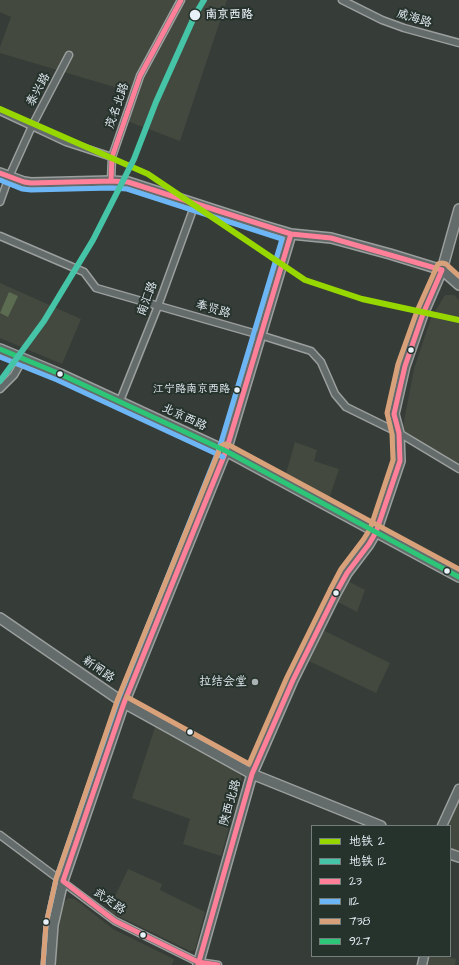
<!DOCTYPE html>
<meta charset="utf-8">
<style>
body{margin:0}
#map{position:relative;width:459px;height:965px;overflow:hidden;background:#363c37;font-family:"Architects Daughter","LXGW WenKai TC",sans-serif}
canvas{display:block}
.legend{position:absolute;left:311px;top:825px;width:140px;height:132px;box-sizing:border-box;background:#26332d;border:1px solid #747f7e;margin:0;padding:5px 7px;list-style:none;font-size:12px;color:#e8f1f8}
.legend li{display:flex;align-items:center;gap:8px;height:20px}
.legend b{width:20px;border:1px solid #747f7e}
</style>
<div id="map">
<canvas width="459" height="965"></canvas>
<ul class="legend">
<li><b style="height:5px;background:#97d700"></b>地铁 2</li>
<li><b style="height:5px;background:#46c4a7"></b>地铁 12</li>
<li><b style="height:5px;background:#ff8098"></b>23</li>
<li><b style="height:5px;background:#6db6f5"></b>112</li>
<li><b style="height:5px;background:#d9a179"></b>738</li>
<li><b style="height:5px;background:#2dc577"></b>927</li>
</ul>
</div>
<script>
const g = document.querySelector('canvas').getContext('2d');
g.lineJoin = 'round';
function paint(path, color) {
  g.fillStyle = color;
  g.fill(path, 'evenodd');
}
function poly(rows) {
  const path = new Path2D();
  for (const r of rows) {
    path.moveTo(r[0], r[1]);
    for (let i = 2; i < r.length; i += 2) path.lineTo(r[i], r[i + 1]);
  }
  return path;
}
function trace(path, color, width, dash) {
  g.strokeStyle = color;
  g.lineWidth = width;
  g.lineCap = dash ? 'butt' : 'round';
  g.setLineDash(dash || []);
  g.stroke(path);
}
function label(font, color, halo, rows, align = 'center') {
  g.font = font + ' "Architects Daughter","LXGW WenKai TC",sans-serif';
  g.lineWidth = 4;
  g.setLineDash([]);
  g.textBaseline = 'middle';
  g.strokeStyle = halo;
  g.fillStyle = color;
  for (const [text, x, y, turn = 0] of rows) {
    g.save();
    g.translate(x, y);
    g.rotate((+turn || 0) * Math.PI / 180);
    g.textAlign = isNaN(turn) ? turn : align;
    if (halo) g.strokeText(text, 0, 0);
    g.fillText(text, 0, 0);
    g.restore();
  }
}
paint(poly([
 [0,0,179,0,136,78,131,92,0,53,0,47,11,17,0,12],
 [185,0,227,0,180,141,127,121,142,78],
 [0,283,81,319,62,364,0,338],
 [445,295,454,295,459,300,459,465,406,434,403,426,414,369,431,318],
 [295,442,317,450,314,461,339,469,329,499,285,477],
 [346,580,365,590,357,612,338,602],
 [323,630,390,663,376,693,309,661],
 [156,724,236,769,241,775,242,782,221,856,183,844,190,819,132,798],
 [459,798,459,853,450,849,450,826,446,826],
 [128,869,162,884,160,890,205,912,195,950,190,951,108,911],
 [68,898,75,899,113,929,174,959,172,965,55,965,59,917,63,903],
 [429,956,442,956,456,959,455,965,428,965]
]), '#43493e');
paint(poly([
 [9,292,18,296,8,317,0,313]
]), '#5b6c51');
const minor = poly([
 [342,0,382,20,404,28,459,43],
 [0,111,66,142,112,157],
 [111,181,112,157,140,76,181,0],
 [0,202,9,177,32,126,69,55],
 [0,236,84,272,96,288,260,335,311,351,321,362,335,394,346,407,399,433,459,469],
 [0,389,14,375,23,359],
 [120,401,158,306,195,204],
 [0,835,115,921,198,962,218,965]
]);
const tertiary = poly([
 [442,826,459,789],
 [422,965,424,956]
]);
const secondary = poly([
 [0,173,24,182,31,183,111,181,128,182,264,226,291,234,331,238,390,254,442,270,459,285],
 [0,349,60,374,226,451,459,577],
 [0,618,124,703,252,774,381,826],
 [450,854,459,857],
 [50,965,53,925,63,881,124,703,226,451,291,234],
 [198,965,252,774,293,680,336,593,347,573,369,544,376,532,400,461,399,433,394,414,405,366,423,314,442,270,459,209]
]);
trace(minor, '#9b9f9e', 9);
trace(tertiary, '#9b9f9e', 11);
trace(secondary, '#9b9f9e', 12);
trace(minor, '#646b6b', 6);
trace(tertiary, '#646b6b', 8);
trace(secondary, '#646b6b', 9);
trace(poly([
 [0,173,24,182,31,183,111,181,128,182,291,234,331,238,442,270,423,314,405,366,394,414,399,433,400,461,376,532,369,544,347,573,336,593,293,680,252,774,198,965],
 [111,181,112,157,140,76,181,0],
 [218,965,198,962,115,921,63,881,124,703,226,451,291,234]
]), '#ff8098', 5);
trace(poly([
 [0,180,22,189,31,190,111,188,127,189,282,239,219,449,118,700,56,879,46,924,43,964],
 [0,357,57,380,223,457]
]), '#6db6f5', 5);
trace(poly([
 [127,697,249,764,287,677,330,590,341,569,363,540,370,529,393,460,392,434,387,413,398,364,417,311,438,264,442,263,446,264,459,276],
 [43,964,46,924,56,879,117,701,221,446,225,444,229,445,459,569]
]), '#d9a179', 5);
trace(poly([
 [0,349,60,374,226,451,459,577]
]), '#2dc577', 5);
trace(poly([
 [0,109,148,174,305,280,362,299,459,320]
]), '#97d700', 6);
trace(poly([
 [0,381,44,321,93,240,134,159,156,102,195,15,204,0]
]), '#46c4a7', 6);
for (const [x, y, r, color] of [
 [195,15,6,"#e8f1f8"],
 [411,350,3.5,"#e8f1f8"],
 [60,374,3.5,"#e8f1f8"],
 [237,390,3.5,"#e8f1f8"],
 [447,571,3.5,"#e8f1f8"],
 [336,593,3.5,"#e8f1f8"],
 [255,682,4,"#aab2b4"],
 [190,732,3.5,"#e8f1f8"],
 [46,922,3.5,"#e8f1f8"],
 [143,935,3.5,"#e8f1f8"]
]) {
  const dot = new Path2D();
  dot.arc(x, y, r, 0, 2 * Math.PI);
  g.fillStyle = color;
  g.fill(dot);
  trace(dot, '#26332d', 1.5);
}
label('11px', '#e8f1f8', '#26332d', [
 ["江宁路南京西路",230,390]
], 'right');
label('bold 12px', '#e8f1f8', '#26332d', [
 ["南京西路",205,15]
], 'left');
label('12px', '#e8f1f8', '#26332d', [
 ["威海路",414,19,17],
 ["泰兴路",39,90,-61],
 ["茂名北路",118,106,-71],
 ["南汇路",148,299,-69],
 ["奉贤路",213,310,16],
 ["北京西路",184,418,25],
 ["新闸路",98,670,35],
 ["陕西北路",231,803,-74],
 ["武定路",109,902,35]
]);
label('12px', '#e8f1f8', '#26332d', [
 ["拉结会堂",247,682]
], 'right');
</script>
